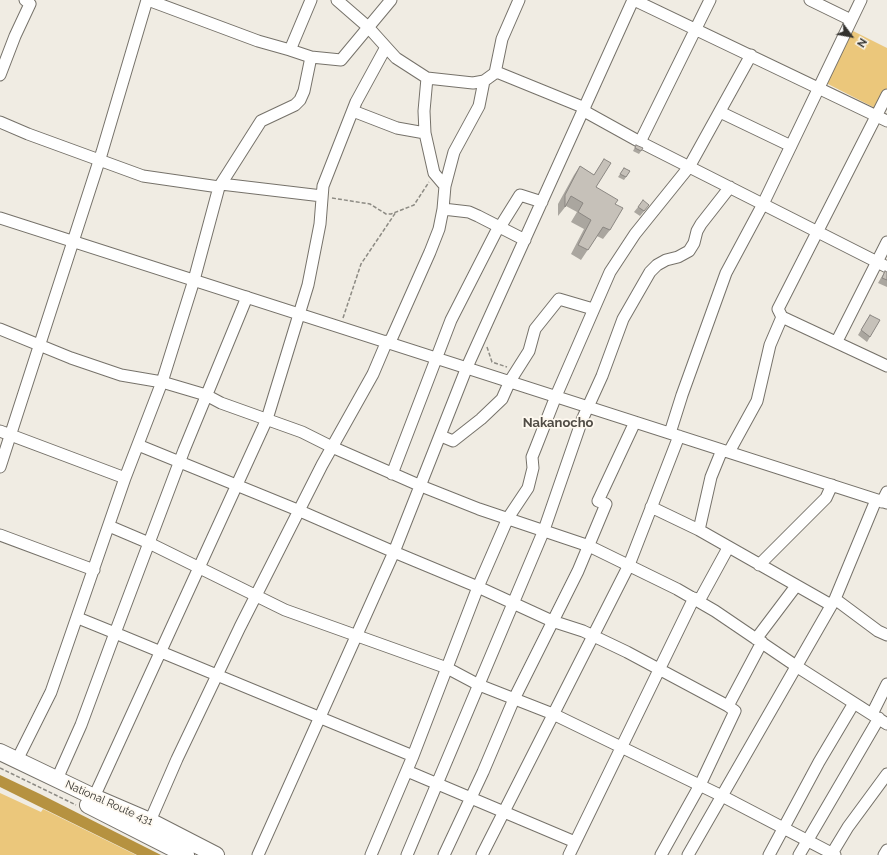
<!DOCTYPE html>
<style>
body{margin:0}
#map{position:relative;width:887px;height:855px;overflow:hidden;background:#f0ece3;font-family:Raleway,sans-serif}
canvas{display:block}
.north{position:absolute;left:831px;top:16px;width:40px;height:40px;-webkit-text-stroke:3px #fef9f0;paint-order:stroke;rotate:122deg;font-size:11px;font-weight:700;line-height:16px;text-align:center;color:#34332f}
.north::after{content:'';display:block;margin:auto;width:14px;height:18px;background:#34332f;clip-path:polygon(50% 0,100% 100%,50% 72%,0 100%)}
</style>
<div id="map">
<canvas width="887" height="855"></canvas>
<div class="north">N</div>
</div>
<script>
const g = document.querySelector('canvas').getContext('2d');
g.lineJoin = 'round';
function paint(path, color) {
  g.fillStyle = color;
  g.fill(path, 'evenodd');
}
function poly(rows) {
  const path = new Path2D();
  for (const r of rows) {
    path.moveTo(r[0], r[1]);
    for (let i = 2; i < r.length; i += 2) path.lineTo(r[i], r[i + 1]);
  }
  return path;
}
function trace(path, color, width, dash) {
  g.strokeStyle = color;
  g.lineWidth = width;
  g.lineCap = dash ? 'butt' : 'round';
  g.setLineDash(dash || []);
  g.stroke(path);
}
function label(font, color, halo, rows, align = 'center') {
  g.font = font + ' Raleway,sans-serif';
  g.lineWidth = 3.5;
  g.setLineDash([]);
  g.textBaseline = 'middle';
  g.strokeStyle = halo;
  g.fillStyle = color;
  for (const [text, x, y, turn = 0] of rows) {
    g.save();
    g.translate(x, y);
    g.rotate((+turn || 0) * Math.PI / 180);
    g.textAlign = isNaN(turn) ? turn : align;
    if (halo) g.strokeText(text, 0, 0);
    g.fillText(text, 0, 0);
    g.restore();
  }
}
paint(poly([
 [851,30,887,48,887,88,877,109,826,83],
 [0,793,41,812,43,809,136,855,0,855]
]), '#ebc77b');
paint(poly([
 [0,775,40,794,161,855,137,855,0,787]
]), '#b69240');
const minor = poly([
 [148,0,258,41,290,50],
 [311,0,290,50,311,57],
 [634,0,887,121],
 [810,0,851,20],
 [386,47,396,58,427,78,473,83,484,81,495,73,499,73,585,108],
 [495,73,502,39,519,0],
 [0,75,15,36,30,4,25,0],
 [887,95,778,309,782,317,887,366],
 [353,111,397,128,425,133],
 [584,111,640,142,887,267],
 [720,112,791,146],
 [0,122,28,134,143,176,219,187],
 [640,142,710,0],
 [221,184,261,121,295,105,300,100,304,91,311,57,341,60,391,0],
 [445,186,454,152,479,106,484,81],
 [443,209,469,212,478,216,525,240],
 [0,218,887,503],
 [500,227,520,195,542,202],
 [247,297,184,450,115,633,413,756],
 [0,329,71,358,121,375,162,382,206,395,221,403,302,432,332,447,421,486,479,509,589,546,677,589,715,611,796,666,887,724],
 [837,341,887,242],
 [390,342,430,252,439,229,443,209,445,186,434,173,425,133,424,111,427,78],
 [0,431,125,478],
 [670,433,682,395,726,273,763,204,861,0],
 [441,436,453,441,481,419,502,399,510,381,529,351,535,329,559,299,593,309],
 [138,445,300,511,394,552,478,587,552,621,583,631,627,652,728,706,762,642],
 [729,452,757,401,770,345,782,317],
 [0,467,102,152,147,0],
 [392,474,451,320,499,226],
 [882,502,887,492],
 [651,507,699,530,711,477,722,450],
 [109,526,149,543,285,610,447,668,479,685,553,714,722,796,835,855],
 [699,530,831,605],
 [0,535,94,570],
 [759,565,826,498,832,485],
 [835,599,878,631,887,635],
 [699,601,728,548],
 [756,639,796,586],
 [872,714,887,684],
 [17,760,51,692,125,478,162,382,194,280,219,187,221,184,322,196],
 [407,771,575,842],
 [57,779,81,725,115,633,78,618],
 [94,797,267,419,308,285,320,224,323,186,356,102,386,47,368,27,337,0],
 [150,821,177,759,240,627,322,465,373,374,387,341],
 [258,855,394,552,467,367,633,0],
 [371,855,413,756,478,587,508,518,528,488,533,468,532,457,536,447,556,396,610,272,635,234,689,167,751,55],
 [407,855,544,530,582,420,602,376,623,319,650,272,657,265,666,260,678,257,689,251,694,243,697,231,701,224,730,187],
 [444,855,483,772,514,699,578,571,606,504,598,501,635,422],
 [482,855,629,565,679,436],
 [569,855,694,598],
 [661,855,700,785,735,711,728,706],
 [688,855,835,599,876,500],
 [769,855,819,762,854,703],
 [799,855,879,718],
 [831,855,848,827,887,774],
 [884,855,887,850]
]);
const highway = poly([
 [0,752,94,797,150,821,216,855],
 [88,805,186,855]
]);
trace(minor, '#76726a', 13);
trace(highway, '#76726a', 18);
trace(poly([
 [332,198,370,204,386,214,391,214,414,205,429,182],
 [343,318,361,264,396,212],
 [487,347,492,362,507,367],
 [0,768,76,805]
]), '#8d8b84', 1.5, [4, 2]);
trace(minor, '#fff', 11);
trace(highway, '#fff', 16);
paint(poly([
 [636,145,641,151,639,154,633,151],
 [604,159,596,187,615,204,610,230,603,239,597,236,581,260,571,254,584,229,571,222,577,212,566,206,558,216,558,204,574,175,580,166,594,175],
 [624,168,630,171,624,180,618,177],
 [638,207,645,210,640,216,634,212],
 [885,271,887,272,887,287,878,283],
 [870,315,870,337,867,342,858,335]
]), '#aaa69f');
const building = poly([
 [636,145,643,148,641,151,635,148,636,145],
 [604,159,611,163,596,187,618,200,615,204,623,208,610,230,603,227,588,250,578,245,591,220,578,212,583,203,571,196,565,207,565,195,580,166,594,175,604,159],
 [624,168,630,171,626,177,620,174,624,168],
 [643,200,649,205,644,211,638,207,643,200],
 [885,271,887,272,887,280,882,278,885,271],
 [870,315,880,320,870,337,861,330,870,315]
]);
paint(building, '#c6c1b9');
trace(building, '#8b8782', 1);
label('11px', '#34332f', '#fef9f0', [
 ["National Route 431",109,803,24]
]);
label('bold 13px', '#504c45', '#fef9f0', [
 ["Nakanocho",558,423]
]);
</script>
